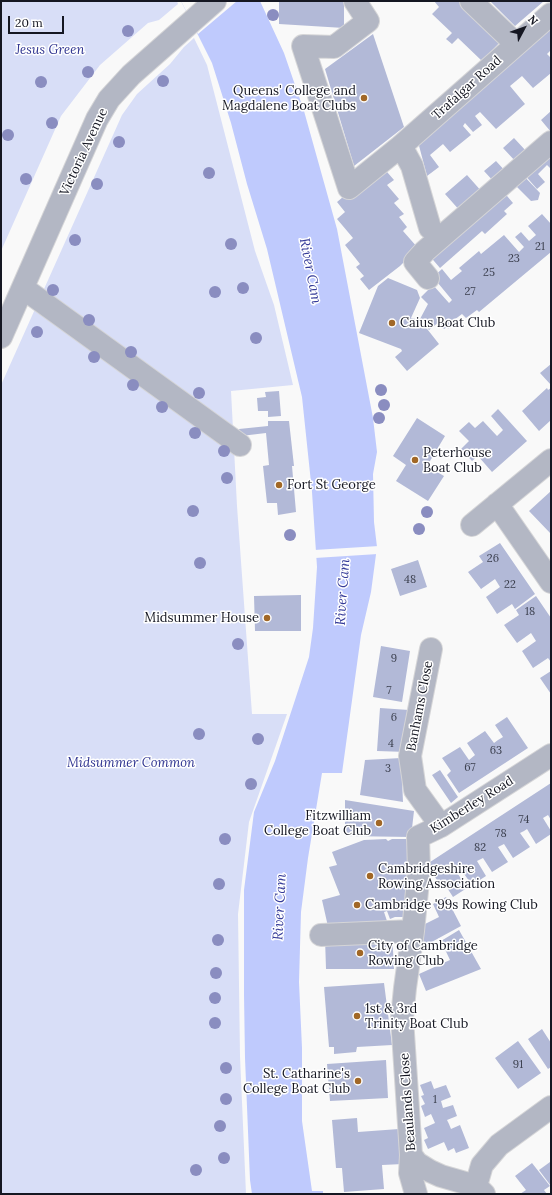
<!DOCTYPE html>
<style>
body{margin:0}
#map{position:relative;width:552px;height:1195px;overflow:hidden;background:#f9f9f9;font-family:Lora,serif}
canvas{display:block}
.frame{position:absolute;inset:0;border:2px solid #151722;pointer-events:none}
.north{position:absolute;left:504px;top:8px;width:40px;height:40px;-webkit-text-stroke:3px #fff;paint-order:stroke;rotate:49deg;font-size:11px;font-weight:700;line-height:16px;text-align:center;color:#151722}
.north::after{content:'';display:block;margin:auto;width:14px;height:18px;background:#151722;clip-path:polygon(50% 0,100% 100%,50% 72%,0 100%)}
.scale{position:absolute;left:8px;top:16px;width:56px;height:18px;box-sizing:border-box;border:2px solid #151722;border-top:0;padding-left:5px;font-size:12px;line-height:14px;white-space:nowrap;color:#151722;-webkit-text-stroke:3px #fff;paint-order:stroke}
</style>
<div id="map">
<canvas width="552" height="1195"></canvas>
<div class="frame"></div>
<div class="north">N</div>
<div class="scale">20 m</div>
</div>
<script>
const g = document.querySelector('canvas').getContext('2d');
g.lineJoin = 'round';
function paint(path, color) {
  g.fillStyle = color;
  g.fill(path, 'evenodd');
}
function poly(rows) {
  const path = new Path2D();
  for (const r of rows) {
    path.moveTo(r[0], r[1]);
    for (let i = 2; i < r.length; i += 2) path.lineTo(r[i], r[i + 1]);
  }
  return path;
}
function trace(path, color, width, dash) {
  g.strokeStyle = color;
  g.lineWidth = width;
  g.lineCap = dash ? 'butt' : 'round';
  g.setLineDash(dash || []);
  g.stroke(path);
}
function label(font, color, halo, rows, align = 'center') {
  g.font = font + ' Lora,serif';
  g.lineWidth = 3;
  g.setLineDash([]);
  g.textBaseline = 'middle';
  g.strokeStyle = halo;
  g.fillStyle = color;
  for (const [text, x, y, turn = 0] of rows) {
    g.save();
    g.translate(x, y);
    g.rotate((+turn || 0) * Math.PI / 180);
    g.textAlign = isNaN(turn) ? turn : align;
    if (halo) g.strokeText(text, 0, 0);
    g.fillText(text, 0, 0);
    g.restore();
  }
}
paint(poly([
 [1,1,177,1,178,4,159,20,148,23,100,65,61,116,1,251],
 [194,38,207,65,255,251,274,305,293,385,231,391,237,506,252,714,287,714,249,822,238,914,240,1056,246,1194,1,1194,1,385,122,115,137,94,170,64,184,47]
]), '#d8def7');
paint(poly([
 [181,1,260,1,284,53,304,111,337,229,373,418,377,452,373,474,374,522,377,547,371,592,361,635,342,773,322,773,308,858,301,912,299,982,302,1048,302,1121,312,1191,323,1191,323,1194,252,1194,250,1180,245,1058,244,995,244,890,254,812,275,761,295,700,309,657,313,628,317,567,312,492,302,397,267,249,247,184,231,123,212,63]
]), '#bfcafd');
paint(poly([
 [181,1,237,1,198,34],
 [379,546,378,554,315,558,314,550]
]), '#f9f9f9');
paint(poly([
 [279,1,344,1,344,28,279,24],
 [434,1,462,1,503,39,482,61,458,38,452,44,446,39,452,33,432,14,439,7],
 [490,1,544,1,515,26],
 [551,22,551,50,547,54,551,58,551,73,533,88,522,76,510,86,525,104,496,129,480,112,475,116,482,125,473,132,465,123,463,126,471,135,450,152,443,144,430,155,439,167,427,176,417,138],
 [373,34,404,127,354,166,325,69],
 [551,111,551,132,541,120],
 [514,138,527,152,517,163,503,148],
 [551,148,551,169,547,165,538,174,545,182,537,189,523,173],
 [496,161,507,173,495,183,484,171],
 [381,165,394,180,387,185,399,199,394,203,404,214,399,217,407,227,403,231,418,248,400,266,369,290,360,279,364,276,356,267,360,264,345,245,353,238,337,219,345,212,337,202],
 [467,175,483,193,461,212,445,194],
 [523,175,540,193,538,200,531,201,513,183],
 [502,190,513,203,504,211,507,214,485,234,482,231,440,268,428,254],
 [542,214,551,224,551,252,479,312,477,310,466,318,462,314,454,320,456,323,448,329,447,327,444,329,439,322,429,330,420,319,428,304,421,297,433,285,449,303,452,300,433,277,442,269,451,280,462,271,459,268,479,251,481,254,504,235,519,252,524,247,515,237,521,232,529,241,536,235,528,226],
 [388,278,417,290,420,298,411,318,420,320,439,344,407,371,395,357,402,351,401,349,359,333,378,286],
 [551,364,551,385,540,373],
 [547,388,548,390,551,388,551,420,539,431,522,411],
 [279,391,281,416,268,417,268,411,258,411,257,398,266,397,265,392],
 [498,409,527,441,492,472,478,456,472,461,461,449,469,441,459,431,469,422,475,428,483,421,497,436,503,430,491,416],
 [417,418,445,436,427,466,444,476,428,501,396,481,406,465,393,456],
 [268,421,289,421,294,466,292,466,296,512,278,515,277,503,267,503,263,466,269,465,266,433,241,436,239,429,268,426],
 [551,491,551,534,529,511],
 [500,543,535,594,515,609,512,604,497,614,486,597,500,587,495,579,481,589,468,572,483,562,479,556],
 [418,560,427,587,400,596,391,569],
 [301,595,301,631,255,631,254,596],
 [536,596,551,618,551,662,548,658,533,668,522,651,536,641,531,633,517,643,504,625,519,615,516,610],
 [381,646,410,651,402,702,373,697],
 [551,671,551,694,540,678],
 [380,708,409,710,407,752,377,751],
 [507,717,528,748,459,793,447,775,451,771,442,758,460,747,469,760,475,755,467,743,485,731,494,743,498,740,503,737,495,725],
 [401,758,403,802,360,795,365,760],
 [440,770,458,797,451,803,432,775],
 [551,783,551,820,548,815,543,818,551,831,551,834,536,844,527,829,524,831,520,833,530,847,513,858,504,844,498,847,508,862,492,872,483,858,477,861,486,876,472,885,462,871,460,872,458,874,467,888,453,897,444,883,440,885,427,864],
 [345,800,414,811,411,837,345,836],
 [386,839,388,841,392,839,409,839,404,917,395,917,390,919,387,911,384,912,387,921,356,929,354,923,329,931,322,900,340,895,329,867,337,865,332,852,364,840],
 [446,897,461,926,417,950,417,928,439,917,433,904],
 [459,930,481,969,426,991,419,974,450,960,441,941],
 [392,931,394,969,326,969,325,938],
 [384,983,392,1045,357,1047,356,1052,334,1054,334,1047,329,1047,324,987],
 [542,1029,551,1043,551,1067,548,1069,528,1039],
 [518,1041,541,1073,518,1089,495,1058],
 [386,1060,388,1098,330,1101,327,1064],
 [431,1081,434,1089,446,1085,451,1097,441,1101,443,1108,453,1105,457,1116,447,1120,449,1124,451,1129,460,1125,469,1148,456,1153,454,1148,448,1151,444,1142,428,1149,424,1140,428,1138,424,1128,435,1123,431,1114,425,1117,421,1106,425,1104,421,1096,424,1095,420,1085],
 [357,1118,358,1132,399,1129,403,1164,382,1165,384,1189,344,1192,342,1168,336,1168,332,1120],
 [550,1162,551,1163,551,1186,539,1170],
 [532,1163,550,1186,544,1190,547,1194,520,1194,526,1190,515,1176]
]), '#b2b9d7');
const minor = poly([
 [355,1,368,21,334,47,303,46,349,188,401,146,551,14],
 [471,1,516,44],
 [401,146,412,166,430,228],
 [428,278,415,262,425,251,551,142],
 [23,288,240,445],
 [1,337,97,119,109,99,131,75,215,1],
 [497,504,551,582],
 [472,525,551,460],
 [431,649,410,756,415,790,441,826],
 [321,935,413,931],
 [411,1155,410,1173,416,1194],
 [476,1186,482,1165,499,1145,551,1107],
 [484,1194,476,1186,441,1176,430,1171,417,1163,411,1155,402,1018,405,988,413,931,419,871,418,837,441,826,551,755]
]);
trace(minor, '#d5d5d7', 24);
trace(minor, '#b3b7c4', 22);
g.fillStyle = '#8a8dc0';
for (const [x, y] of [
 [273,15],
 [128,31],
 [88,72],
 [163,81],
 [41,82],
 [52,123],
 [8,135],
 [119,142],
 [209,173],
 [26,179],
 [97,184],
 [75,240],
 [231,244],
 [243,288],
 [53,290],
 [215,292],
 [89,320],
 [37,332],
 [256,338],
 [131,352],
 [94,357],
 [133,385],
 [381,390],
 [199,393],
 [384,405],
 [162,407],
 [379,418],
 [195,433],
 [224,451],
 [227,478],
 [193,511],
 [427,512],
 [419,529],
 [290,535],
 [200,563],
 [238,644],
 [199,734],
 [258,739],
 [251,784],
 [225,839],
 [219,884],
 [218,940],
 [216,973],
 [215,998],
 [215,1023],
 [226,1068],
 [226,1099],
 [220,1126],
 [224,1158],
 [196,1170]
]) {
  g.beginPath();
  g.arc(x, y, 6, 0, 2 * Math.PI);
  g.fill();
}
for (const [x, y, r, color] of [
 [364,98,4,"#a16726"],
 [392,323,4,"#a16726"],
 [415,460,4,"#a16726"],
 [279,485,4,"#a16726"],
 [267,618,4,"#a16726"],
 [379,823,4,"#a16726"],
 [370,876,4,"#a16726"],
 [357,905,4,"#a16726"],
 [360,953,4,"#a16726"],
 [357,1016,4,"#a16726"],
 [358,1081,4,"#a16726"]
]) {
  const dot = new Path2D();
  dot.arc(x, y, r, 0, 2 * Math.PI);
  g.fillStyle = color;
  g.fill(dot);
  trace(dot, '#fff', 1.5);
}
label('11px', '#3c404f', null, [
 ["21",540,247],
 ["23",514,259],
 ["25",489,273],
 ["27",470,292],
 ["26",493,559],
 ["48",410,580],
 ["22",510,585],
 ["18",530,612],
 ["9",394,659],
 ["7",389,691],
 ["6",394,718],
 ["4",391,744],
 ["63",496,751],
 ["67",470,768],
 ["3",388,769],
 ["74",524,820],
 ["78",501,834],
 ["82",480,848],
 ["91",518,1065],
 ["1",435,1100]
]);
label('italic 13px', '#303591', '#fff', [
 ["Jesus Green",50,50],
 ["Midsummer Common",131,763]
]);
label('13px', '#151722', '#fff', [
 ["Trafalgar Road",467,88,-42],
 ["Victoria Avenue",84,152,-65],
 ["Banhams Close",420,706,-79],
 ["Kimberley Road",472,805,-32],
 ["Beaulands Close",408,1102,-94]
]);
label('13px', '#151722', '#fff', [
 ["Queens' College and",356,91,"right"],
 ["Magdalene Boat Clubs",356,106,"right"],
 ["Caius Boat Club",400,323],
 ["Peterhouse",423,453],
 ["Boat Club",423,468],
 ["Fort St George",287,485],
 ["Midsummer House",259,618,"right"],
 ["Fitzwilliam",371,816,"right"],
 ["College Boat Club",371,831,"right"],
 ["Cambridgeshire",378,869],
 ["Rowing Association",378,884],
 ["Cambridge '99s Rowing Club",365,905],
 ["City of Cambridge",368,946],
 ["Rowing Club",368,961],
 ["1st & 3rd",365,1009],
 ["Trinity Boat Club",365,1024],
 ["St. Catharine's",350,1074,"right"],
 ["College Boat Club",350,1089,"right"]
], 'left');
label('italic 14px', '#363c99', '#fff', [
 ["River Cam",310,271,79],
 ["River Cam",343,592,-86],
 ["River Cam",280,907,-87]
]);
</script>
